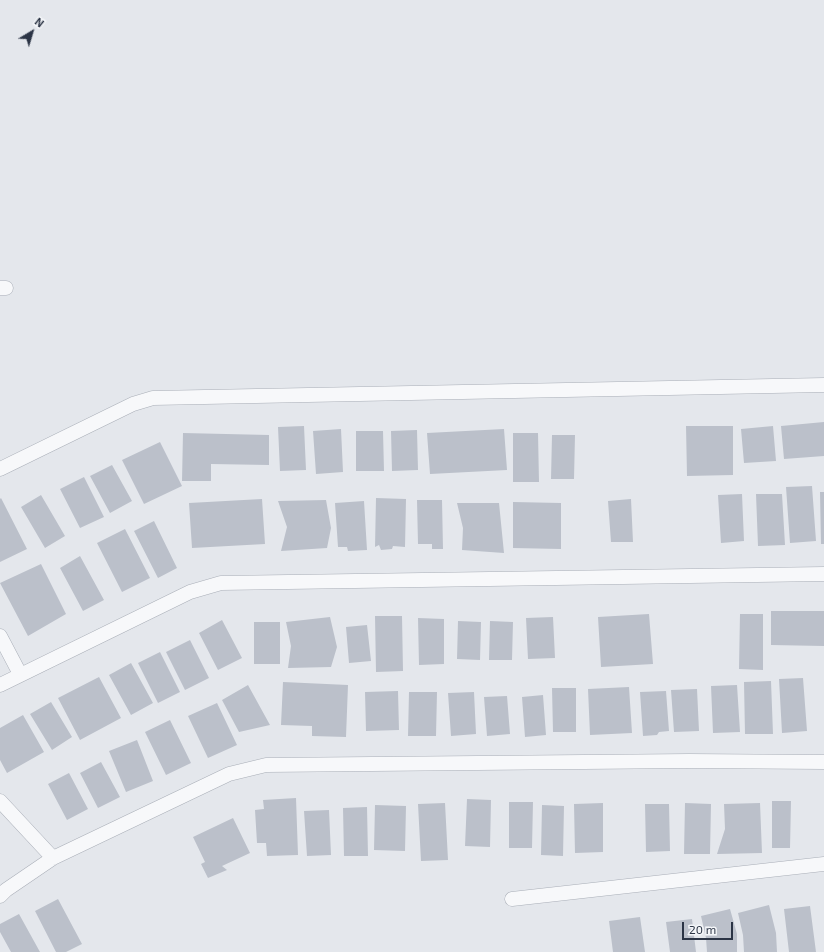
<!DOCTYPE html>
<style>
body{margin:0}
#map{position:relative;width:824px;height:952px;overflow:hidden;background:#e4e7ec;font-family:"Exo 2",sans-serif}
canvas{display:block}
.north{position:absolute;left:12px;top:12px;width:40px;height:40px;-webkit-text-stroke:3px #f4f6f9;paint-order:stroke;rotate:38deg;font-size:11px;font-weight:700;line-height:16px;text-align:center;color:#2b3445}
.north::after{content:'';display:block;margin:auto;width:14px;height:18px;background:#2b3445;clip-path:polygon(50% 0,100% 100%,50% 72%,0 100%)}
.scale{position:absolute;left:682px;top:922px;width:51px;height:18px;box-sizing:border-box;border:2px solid #2b3445;border-top:0;padding-left:5px;font-size:12px;line-height:14px;white-space:nowrap;color:#2b3445;-webkit-text-stroke:3px #f4f6f9;paint-order:stroke}
</style>
<div id="map">
<canvas width="824" height="952"></canvas>
<div class="north">N</div>
<div class="scale">20 m</div>
</div>
<script>
const g = document.querySelector('canvas').getContext('2d');
g.lineJoin = 'round';
function paint(path, color) {
  g.fillStyle = color;
  g.fill(path, 'evenodd');
}
function poly(rows) {
  const path = new Path2D();
  for (const r of rows) {
    path.moveTo(r[0], r[1]);
    for (let i = 2; i < r.length; i += 2) path.lineTo(r[i], r[i + 1]);
  }
  return path;
}
function trace(path, color, width, dash) {
  g.strokeStyle = color;
  g.lineWidth = width;
  g.lineCap = dash ? 'butt' : 'round';
  g.setLineDash(dash || []);
  g.stroke(path);
}
paint(poly([
 [824,422,824,456,784,459,781,426],
 [304,426,306,470,280,471,278,427],
 [686,426,733,426,733,475,687,476],
 [773,426,776,461,744,463,741,429],
 [341,429,343,472,316,474,313,431],
 [504,429,507,470,430,474,427,433],
 [417,430,418,470,392,471,391,431],
 [356,431,383,431,384,471,356,471],
 [183,433,269,435,269,465,211,464,211,481,182,481],
 [513,433,538,433,539,482,513,482],
 [552,435,575,435,574,479,551,479],
 [160,442,182,486,144,504,122,460],
 [112,465,132,501,110,513,90,476],
 [84,477,104,517,80,528,60,489],
 [812,486,816,541,790,543,786,487],
 [820,492,824,492,824,544,821,544],
 [742,494,744,541,721,543,718,495],
 [756,494,782,494,785,545,758,546],
 [41,495,65,536,45,548,21,507],
 [1,498,27,549,0,562,0,499],
 [376,498,406,499,405,547,393,546,392,549,381,550,379,545,375,547],
 [262,499,265,544,192,548,189,503],
 [631,499,633,542,611,542,608,501],
 [326,500,331,528,327,548,281,551,287,527,278,501],
 [417,500,442,500,443,549,432,549,432,544,418,544],
 [364,501,367,550,348,551,347,547,338,547,335,503],
 [513,502,561,503,561,549,513,548],
 [457,503,499,503,504,553,462,550,463,528],
 [154,521,177,568,158,578,134,531],
 [125,529,150,578,122,592,97,543],
 [80,556,104,600,83,611,60,568],
 [41,564,66,614,28,636,0,583],
 [771,611,824,611,824,646,771,645],
 [649,614,653,664,601,667,598,617],
 [740,614,763,614,763,670,739,669],
 [375,616,402,616,403,671,376,672],
 [330,617,337,647,331,667,288,668,291,646,286,622],
 [553,617,555,658,528,659,526,618],
 [418,618,444,619,444,664,419,665],
 [222,620,242,658,218,670,199,633],
 [458,621,481,622,480,660,457,659],
 [490,621,513,622,512,660,489,660],
 [254,622,280,622,280,664,254,664],
 [367,625,371,661,349,663,346,627],
 [190,640,209,678,185,690,166,652],
 [160,652,180,692,158,703,138,663],
 [131,663,153,703,131,715,109,675],
 [99,677,121,718,80,740,58,698],
 [803,678,807,731,782,733,779,679],
 [771,681,773,734,745,734,744,682],
 [283,682,348,685,346,737,312,736,312,726,281,725],
 [248,685,270,725,239,732,222,700],
 [737,685,740,732,713,733,711,686],
 [629,687,632,733,590,735,588,689],
 [552,688,576,688,576,732,553,732],
 [697,689,699,731,674,732,671,690],
 [398,691,399,730,366,731,365,692],
 [666,691,669,731,659,732,657,735,643,736,640,692],
 [409,692,437,692,436,736,408,736],
 [474,692,476,734,451,736,448,693],
 [543,695,546,735,525,737,522,697],
 [507,696,510,734,487,736,484,697],
 [51,702,72,737,52,750,30,714],
 [217,703,237,745,208,758,188,716],
 [23,715,44,752,7,773,0,760,0,728],
 [170,720,191,763,166,775,145,732],
 [137,740,153,781,126,792,109,751],
 [101,762,120,797,98,808,80,773],
 [69,773,88,809,67,820,48,784],
 [296,798,298,855,267,856,266,843,257,843,255,810,264,809,263,800],
 [467,799,491,800,490,847,465,846],
 [772,801,791,801,790,848,772,848],
 [509,802,533,802,532,848,509,848],
 [445,803,448,860,421,861,418,804],
 [603,803,603,852,575,853,574,804],
 [685,803,711,804,710,854,684,854],
 [760,803,762,853,717,854,725,829,724,804],
 [645,804,669,804,670,851,646,852],
 [375,805,406,806,405,851,374,850],
 [542,805,564,806,563,856,541,855],
 [367,807,368,856,344,856,343,808],
 [329,810,331,855,307,856,304,811],
 [233,818,250,853,222,866,227,870,208,878,201,864,205,862,193,837],
 [58,899,82,944,66,952,56,952,35,911],
 [769,905,776,933,777,952,744,952,743,935,738,913],
 [810,906,816,952,789,952,784,909],
 [730,909,737,934,737,952,707,952,706,938,701,916],
 [19,914,40,952,11,952,0,932,0,924],
 [640,917,645,952,613,952,609,921],
 [692,919,696,952,670,952,666,922]
]), '#bbc0ca');
const minor = poly([
 [0,288,6,288],
 [0,469,133,404,153,398,824,385],
 [0,636,20,674],
 [0,685,190,592,221,583,824,574],
 [0,801,53,858],
 [0,896,6,890,53,858,229,774,266,765,689,761,824,762],
 [512,899,824,864]
]);
trace(minor, '#a9aeb7', 15);
trace(minor, '#f7f8fa', 14);
</script>
